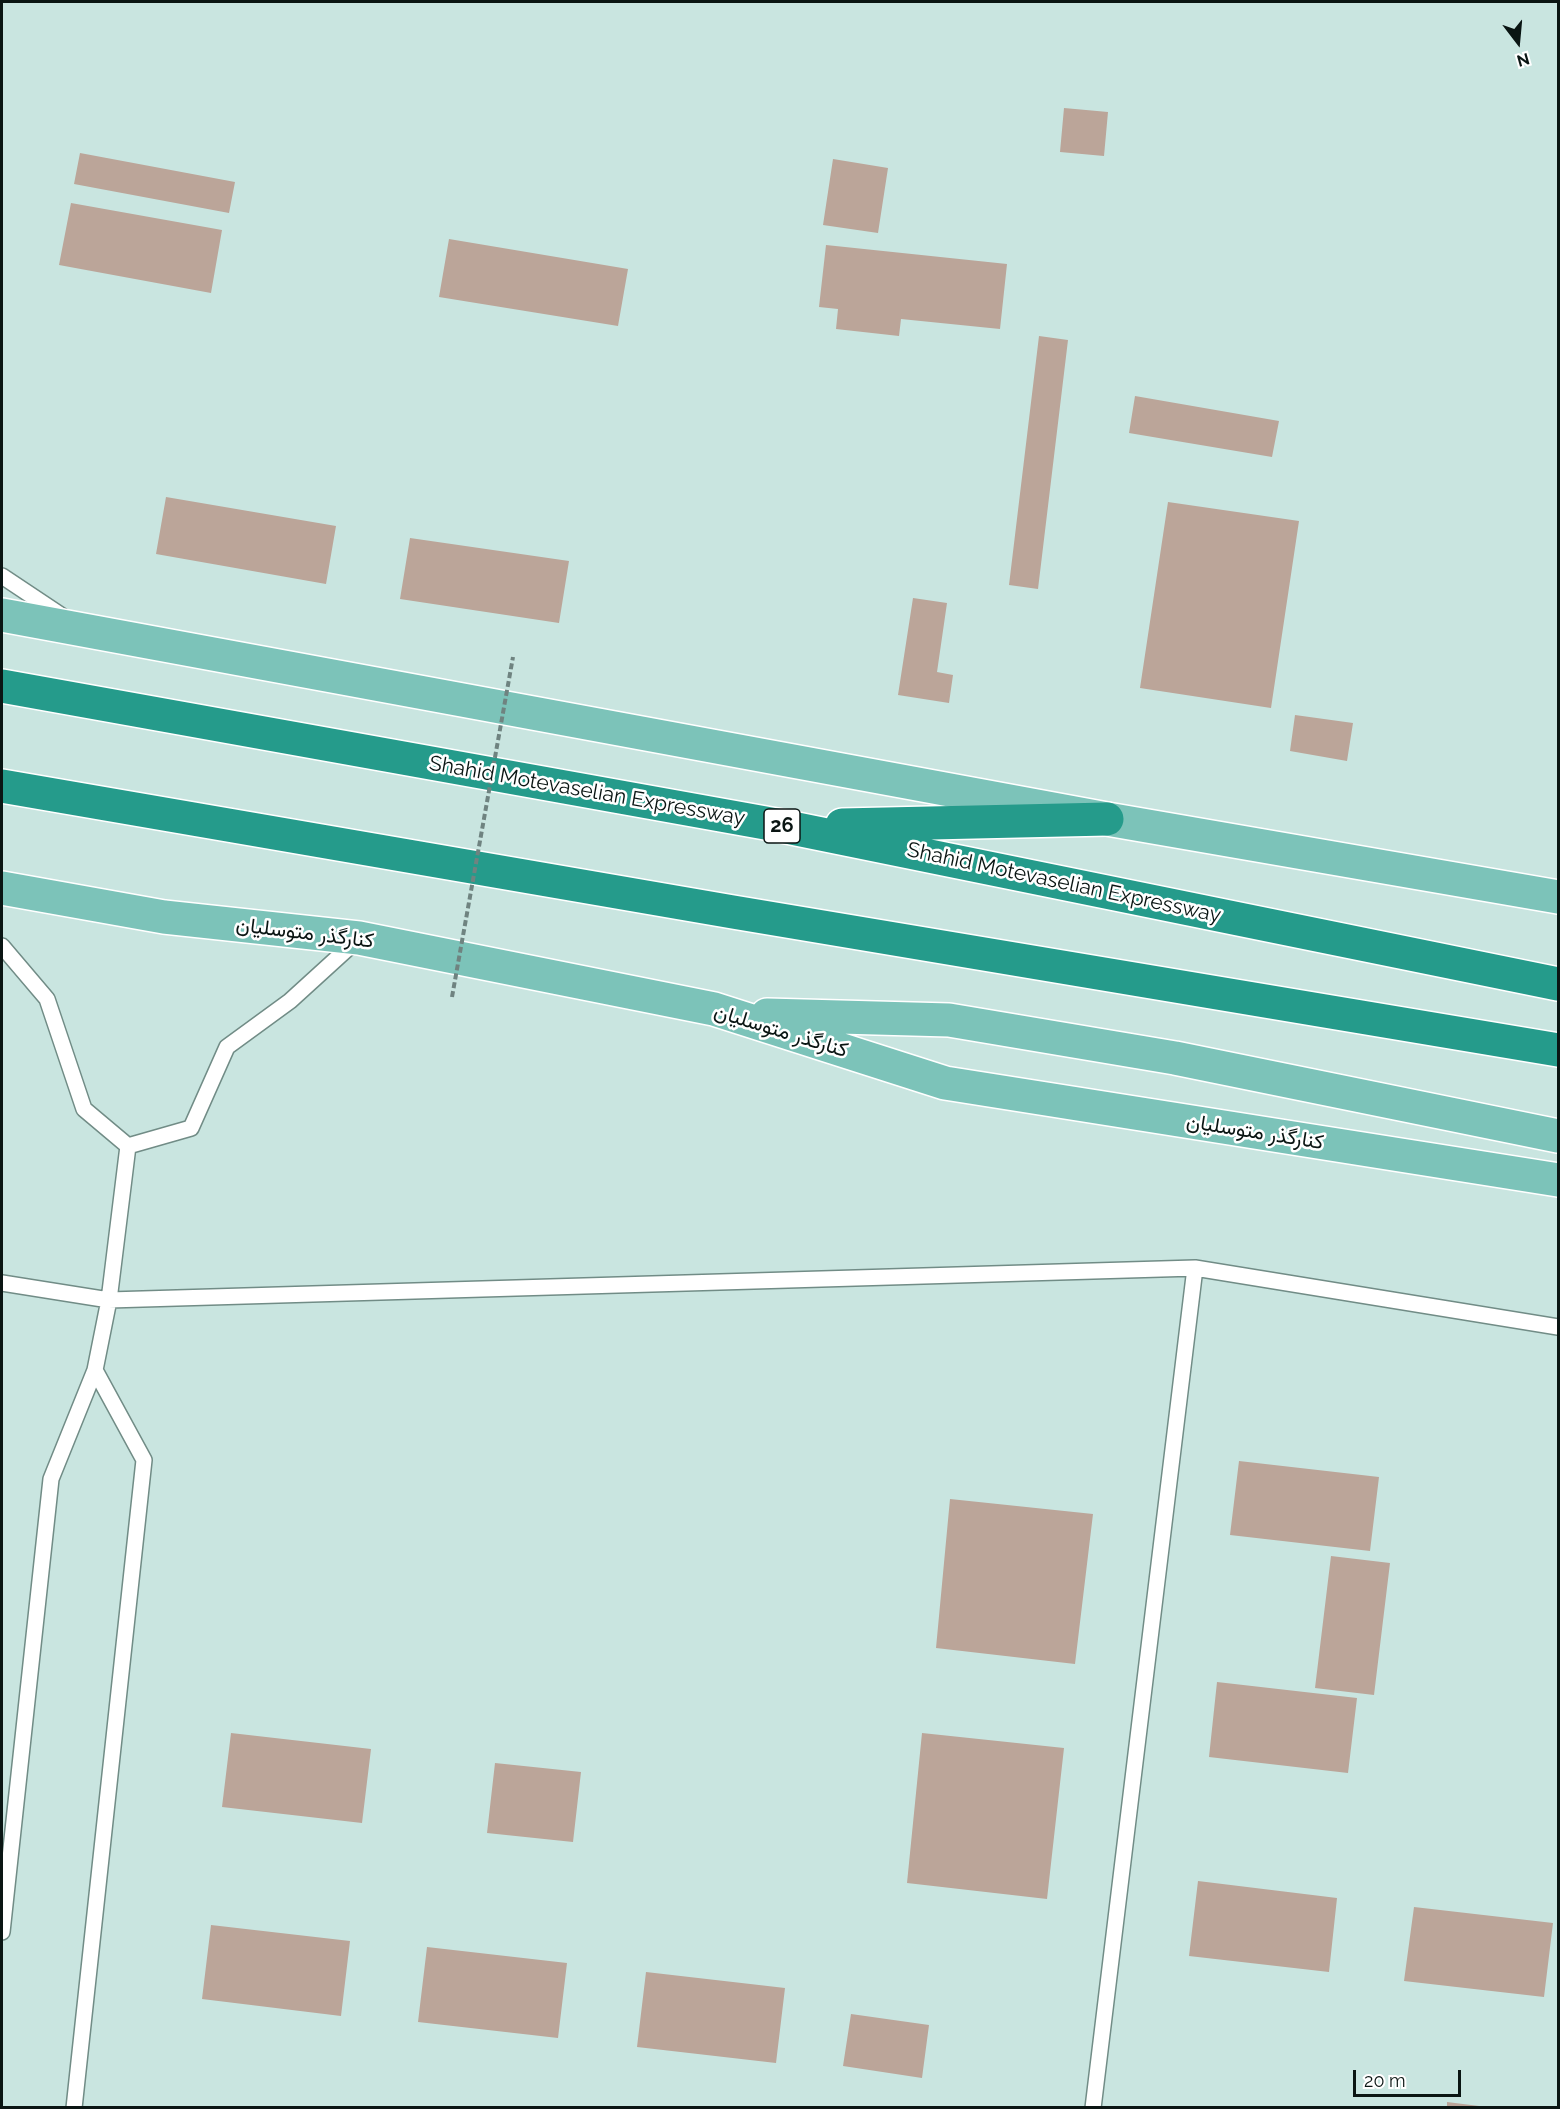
<!DOCTYPE html>
<meta charset="utf-8">
<style>
body{margin:0}
#map{position:relative;width:1560px;height:2109px;overflow:hidden;background:#c9e5e0;font-family:Raleway,sans-serif}
canvas{display:block}
.frame{position:absolute;inset:0;border:3px solid #0a1513;pointer-events:none}
.north{position:absolute;left:1488px;top:12px;width:60px;height:60px;-webkit-text-stroke:4px #fff;paint-order:stroke;rotate:164deg;font-size:16px;font-weight:700;line-height:24px;text-align:center;color:#0a1513}
.north::after{content:'';display:block;margin:auto;width:21px;height:27px;background:#0a1513;clip-path:polygon(50% 0,100% 100%,50% 72%,0 100%)}
.scale{position:absolute;left:1353px;top:2070px;width:108px;height:27px;box-sizing:border-box;border:3px solid #0a1513;border-top:0;padding-left:8px;font-size:18px;line-height:21px;white-space:nowrap;color:#0a1513;-webkit-text-stroke:4px #fff;paint-order:stroke}
</style>
<div id="map">
<canvas width="1560" height="2109"></canvas>
<div class="frame"></div>
<div class="north">N</div>
<div class="scale">20 m</div>
</div>
<script>
const g = document.querySelector('canvas').getContext('2d');
g.lineJoin = 'round';
function paint(path, color) {
  g.fillStyle = color;
  g.fill(path, 'evenodd');
}
function poly(rows) {
  const path = new Path2D();
  for (const r of rows) {
    path.moveTo(r[0], r[1]);
    for (let i = 2; i < r.length; i += 2) path.lineTo(r[i], r[i + 1]);
  }
  return path;
}
function trace(path, color, width, dash) {
  g.strokeStyle = color;
  g.lineWidth = width;
  g.lineCap = dash ? 'butt' : 'round';
  g.setLineDash(dash || []);
  g.stroke(path);
}
function label(font, color, halo, rows, align = 'center') {
  g.font = font + ' Raleway,Vazirmatn,sans-serif';
  g.lineWidth = 5;
  g.setLineDash([]);
  g.textBaseline = 'middle';
  g.strokeStyle = halo;
  g.fillStyle = color;
  for (const [text, x, y, turn = 0] of rows) {
    g.save();
    g.translate(x, y);
    g.rotate((+turn || 0) * Math.PI / 180);
    g.textAlign = isNaN(turn) ? turn : align;
    if (halo) g.strokeText(text, 0, 0);
    g.fillText(text, 0, 0);
    g.restore();
  }
}
paint(poly([
 [1064,108,1108,112,1104,156,1060,152],
 [80,153,235,182,229,213,74,184],
 [833,159,888,168,878,233,823,225],
 [71,203,222,230,211,293,59,265],
 [449,239,628,269,618,326,439,297],
 [826,245,1007,264,1000,329,901,319,899,336,836,329,838,309,819,307],
 [1039,336,1068,340,1038,589,1009,585],
 [1135,396,1279,421,1272,457,1129,433],
 [166,497,336,526,326,584,156,554],
 [1168,502,1299,521,1271,708,1140,688],
 [410,538,569,561,559,623,400,599],
 [913,598,947,603,937,672,953,675,949,703,898,695],
 [1295,715,1353,723,1347,761,1290,751],
 [1239,1461,1379,1477,1370,1551,1230,1535],
 [950,1499,1093,1514,1075,1664,936,1648],
 [1331,1556,1390,1563,1374,1695,1315,1688],
 [1217,1682,1357,1698,1348,1773,1209,1757],
 [231,1733,371,1749,362,1823,222,1807],
 [922,1733,1064,1748,1047,1899,907,1883],
 [495,1763,581,1772,573,1842,487,1833],
 [1198,1881,1337,1898,1329,1972,1189,1956],
 [1414,1907,1553,1923,1544,1997,1404,1981],
 [211,1925,350,1941,341,2016,202,1999],
 [427,1947,567,1963,558,2038,418,2022],
 [646,1972,785,1988,776,2063,637,2047],
 [851,2014,929,2025,922,2078,843,2066],
 [1447,2102,1479,2106,1479,2108,1447,2108]
]), '#bba599');
const lane = poly([
 [2,576,65,618],
 [2,946,47,999,84,1109,128,1146,191,1128,227,1047,290,1001,357,940],
 [2,1283,109,1300,1195,1268,1558,1327],
 [2,1932,51,1479,95,1370,109,1300,128,1146],
 [74,2108,144,1460,95,1370],
 [1093,2108,1195,1268]
]);
const primary = poly([
 [2,615,1107,819,1558,897],
 [2,888,164,917,359,938,714,1009,945,1083,1558,1180],
 [767,1015,949,1020,1175,1058,1558,1136]
]);
const highway = poly([
 [2,686,782,826,1558,984],
 [2,786,733,912,1558,1050],
 [842,825,1107,819]
]);
trace(lane, '#718c86', 18);
trace(primary, '#fff', 36);
trace(highway, '#fff', 36);
trace(lane, '#fff', 15);
trace(primary, '#7cc3b9', 33);
trace(highway, '#259b8b', 33);
trace(poly([
 [452,997,513,657]
]), '#6f8380', 4, [6, 3]);
for (const [x, y, w] of [
 [782,826,36]
]) {
  const box = new Path2D();
  box.roundRect(x - w / 2, y - 17, w, 34, 4.5);
  g.fillStyle = '#fff';
  g.fill(box);
  trace(box, '#0a1513', 1.5);
}
label('bold 20px', '#0a1513', null, [
 ["26",782,826]
]);
label('21px', '#0a1513', '#fff', [
 ["Shahid Motevaselian Expressway",587,791,10],
 ["Shahid Motevaselian Expressway",1064,883,12],
 ["کنارگذر متوسلیان",305,933,7],
 ["کنارگذر متوسلیان",781,1031,17],
 ["کنارگذر متوسلیان",1255,1132,9]
]);
</script>
